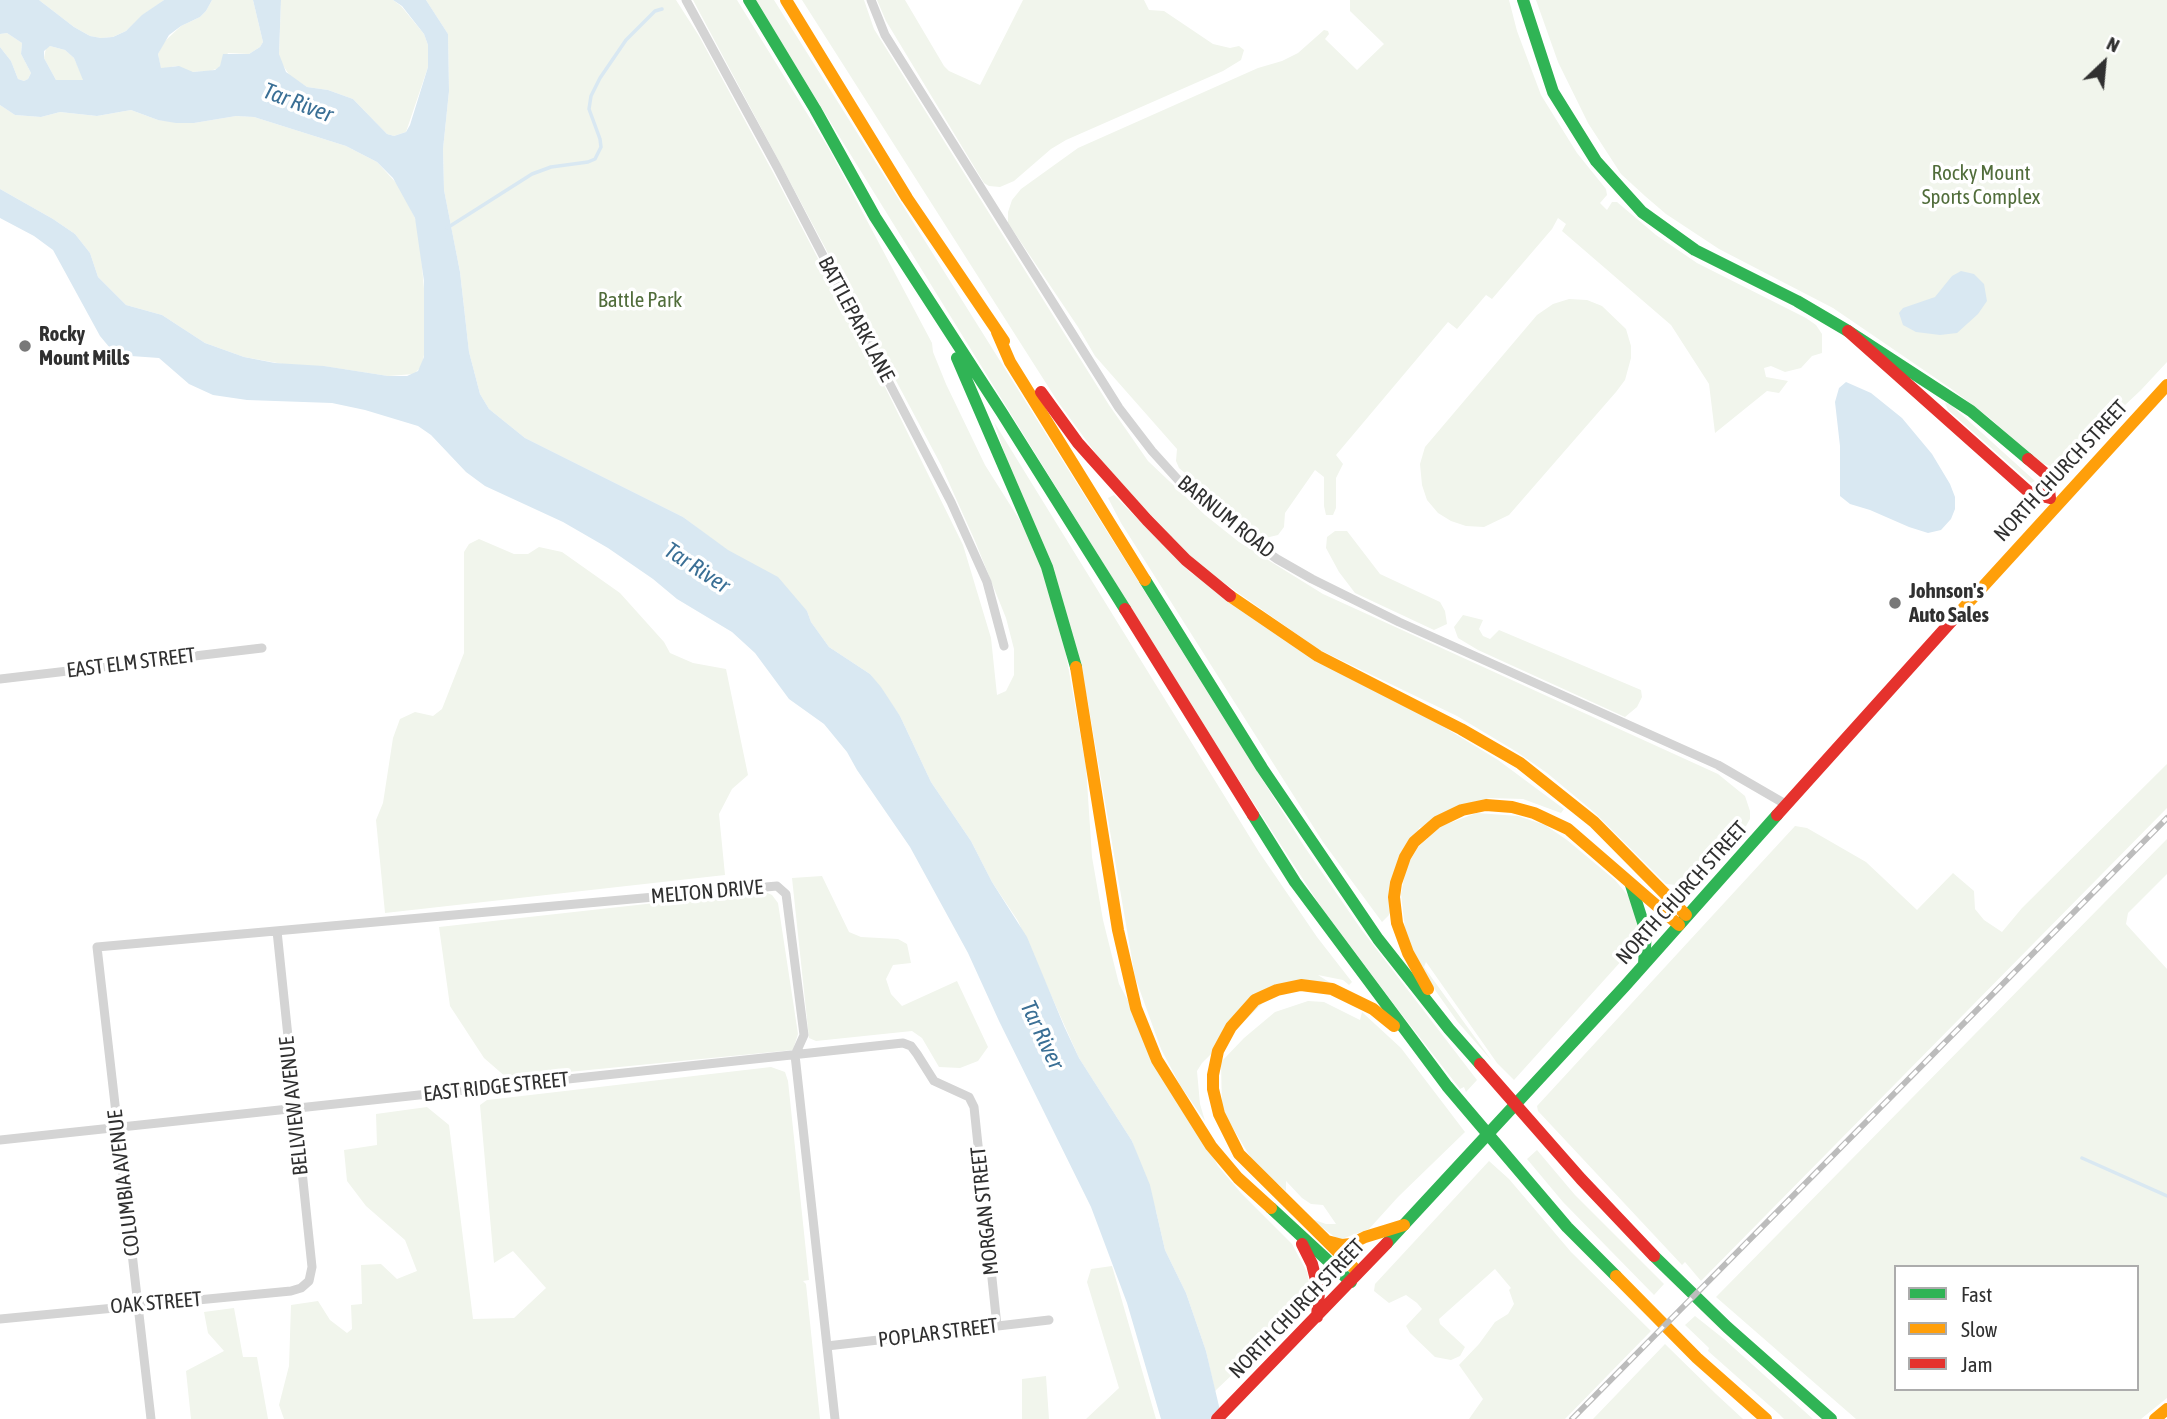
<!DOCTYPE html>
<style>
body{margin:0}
#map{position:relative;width:2167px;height:1419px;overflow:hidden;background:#fff;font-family:"Asap Condensed",sans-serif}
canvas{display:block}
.legend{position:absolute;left:1894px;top:1265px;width:245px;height:126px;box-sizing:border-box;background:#fff;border:2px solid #acacac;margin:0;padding:9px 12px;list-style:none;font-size:21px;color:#303030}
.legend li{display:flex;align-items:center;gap:14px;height:35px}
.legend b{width:35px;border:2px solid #acacac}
.north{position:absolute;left:2069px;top:28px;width:70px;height:70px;-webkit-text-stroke:5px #fff;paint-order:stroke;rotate:26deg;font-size:19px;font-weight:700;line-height:28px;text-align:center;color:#303030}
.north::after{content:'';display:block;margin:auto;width:24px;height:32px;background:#303030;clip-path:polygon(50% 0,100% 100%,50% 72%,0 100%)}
</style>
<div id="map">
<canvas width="2167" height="1419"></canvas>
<ul class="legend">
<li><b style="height:9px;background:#30b455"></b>Fast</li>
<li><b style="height:9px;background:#ff9f0a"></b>Slow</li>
<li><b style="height:9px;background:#e5322d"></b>Jam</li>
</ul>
<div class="north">N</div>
</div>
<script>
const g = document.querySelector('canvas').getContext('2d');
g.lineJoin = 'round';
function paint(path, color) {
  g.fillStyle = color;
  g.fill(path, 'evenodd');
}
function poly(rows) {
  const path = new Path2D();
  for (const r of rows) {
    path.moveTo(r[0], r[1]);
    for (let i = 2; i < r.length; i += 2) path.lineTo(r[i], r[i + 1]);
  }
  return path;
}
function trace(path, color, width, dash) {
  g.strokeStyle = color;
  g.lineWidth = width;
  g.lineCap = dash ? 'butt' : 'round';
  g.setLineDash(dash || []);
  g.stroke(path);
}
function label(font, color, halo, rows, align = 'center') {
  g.font = font + ' "Asap Condensed",sans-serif';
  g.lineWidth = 7;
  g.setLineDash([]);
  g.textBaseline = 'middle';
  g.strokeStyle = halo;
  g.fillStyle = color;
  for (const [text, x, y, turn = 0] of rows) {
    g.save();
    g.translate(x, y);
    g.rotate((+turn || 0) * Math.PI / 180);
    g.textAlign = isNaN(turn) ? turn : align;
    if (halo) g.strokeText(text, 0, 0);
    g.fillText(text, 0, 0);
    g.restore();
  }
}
paint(poly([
 [39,0,164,0,143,15,126,31,113,37,101,38,90,36,74,27],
 [212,0,253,0,263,42,260,47,249,54,228,53,219,68,210,71,191,72,176,66,161,69,158,54,164,42,181,26,200,17,206,11],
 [281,0,393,0,401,6,424,34,428,45,428,67,406,132,394,136,387,134,353,99,328,90,307,87,290,76,280,61,279,54],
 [426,0,676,0,699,36,776,178,886,389,963,545,991,638,997,695,1006,691,1014,675,1014,649,1006,618,975,541,941,465,693,0,737,0,829,149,932,343,933,352,946,384,985,465,1019,519,1035,549,1062,632,1086,767,1092,857,1103,920,1119,984,1218,1166,1241,1193,1292,1244,1307,1272,1312,1299,1215,1391,1206,1351,1186,1293,1165,1250,1156,1211,1132,1141,1079,1058,1018,921,992,882,971,841,931,782,900,716,870,674,829,647,811,622,807,611,683,517,525,438,489,409,480,394,469,352,460,272,444,190,443,149,449,91,448,34],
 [755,0,774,0,1304,846,1361,929,1477,1080,1466,1092,1464,1087,1460,1089,1396,1007,1321,907,1200,720],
 [802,0,864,0,874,29,1109,405,1148,461,1205,515,1239,542,1323,594,1718,774,1745,796,1750,811,1750,819,1746,826,1700,867,1686,882,1677,885,1666,884,1595,813,1547,773,1517,752,1457,716,1318,649,1200,566,1108,470,1058,402],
 [877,0,905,0,944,66,949,71,980,85,1023,0,1144,0,1149,10,1164,11,1213,44,1230,48,1239,46,1244,50,1241,60,1223,71,1066,140,1051,149,1014,181,1000,187,989,186,984,183,886,21],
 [1350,0,1509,0,1517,31,1541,95,1577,153,1606,189,1607,195,1600,203,1607,210,1612,202,1617,202,1656,235,1697,263,1806,318,1816,325,1822,334,1822,353,1812,356,1801,368,1785,372,1771,366,1764,368,1766,377,1788,381,1779,393,1767,391,1715,433,1709,384,1671,325,1562,231,1566,224,1558,218,1552,229,1492,299,1486,295,1457,329,1448,322,1336,455,1343,464,1336,478,1336,508,1333,515,1326,515,1324,506,1324,477,1315,470,1285,513,1284,527,1278,535,1261,539,1179,468,1176,461,1177,449,1095,356,1078,327,1008,223,1008,212,1012,200,1021,189,1078,148,1258,68,1282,61,1298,53,1324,30,1328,31,1329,34,1325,39,1357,70,1384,44,1350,11],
 [1536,0,2167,0,2167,362,2141,390,2088,440,2073,458,2065,464,2054,467,2037,462,1992,420,1953,390,1833,308,1719,249,1666,214,1645,196,1621,174,1588,123,1558,62],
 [7,33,22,43,21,54,31,73,28,79,24,81,18,79,11,61,0,47,0,34],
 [50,46,65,50,74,58,84,80,56,80,44,58,46,48],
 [0,105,15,115,41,117,60,112,97,116,131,110,158,120,194,123,236,116,254,117,346,146,377,162,399,186,415,218,419,233,426,311,425,349,422,366,414,374,388,376,323,366,294,366,244,357,205,343,162,315,126,305,98,277,90,253,75,234,53,219,0,189],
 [1569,299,1587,300,1602,306,1626,329,1631,346,1631,358,1625,380,1616,392,1509,515,1484,527,1466,526,1451,521,1438,513,1427,500,1422,485,1420,464,1425,447,1537,315,1553,304],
 [1945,403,1950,404,2035,481,2031,483,1948,410],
 [994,422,1259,852,1317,937,1352,982,1349,985,1343,980,1318,975,1332,984,1283,983,1202,1063,1197,1071,1200,1104,1205,1121,1180,1085,1161,1049,1135,977,1087,697],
 [1114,495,1191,573,1498,760,1564,809,1561,813,1523,799,1489,798,1419,828,1389,915,1382,922,1323,842,1121,523,1108,498],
 [1335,531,1347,531,1380,574,1440,602,1445,611,1447,624,1434,630,1355,593,1339,572,1326,548,1327,537],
 [479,539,514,554,528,554,539,547,562,552,620,593,664,642,670,653,693,663,726,669,748,775,732,789,719,814,725,875,385,913,376,820,383,803,393,738,400,719,415,712,433,716,442,709,464,653,464,552,469,544],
 [1463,615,1483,620,1479,629,1483,636,1490,639,1499,630,1641,690,1642,697,1637,707,1625,717,1478,650,1458,638,1454,627],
 [2167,764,2167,808,1701,1281,1685,1262,1682,1265,1538,1111,1537,1106,1795,826,1807,828,1866,862,1917,910,1953,873,1974,891,1975,909,1984,920,2002,932,2022,908],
 [1477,813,1518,816,1545,825,1567,840,1615,880,1630,898,1638,917,1638,940,1633,948,1514,1080,1497,1063,1426,962,1424,967,1492,1061,1457,1021,1435,990,1406,937,1401,894,1406,868,1418,847,1441,826],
 [2167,839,2167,874,2128,913,2126,924,2167,969,2167,1398,2141,1419,1856,1419,1716,1297],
 [1896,1267,2137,1267,2137,1389,1896,1389],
 [822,876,849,932,861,937,898,939,907,944,911,963,893,965,886,979,891,994,902,1006,957,981,988,1047,978,1061,960,1068,939,1067,922,1038,912,1031,816,1041,809,1038,792,878],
 [763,891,772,895,778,903,798,1034,793,1050,507,1078,484,1058,450,1006,439,927],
 [1308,1001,1324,1002,1360,1020,1362,1012,1401,1048,1465,1132,1398,1197,1369,1229,1339,1240,1309,1218,1326,1224,1336,1224,1323,1205,1311,1204,1302,1198,1286,1181,1286,1191,1254,1163,1222,1110,1221,1062,1244,1038,1275,1012],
 [771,1067,785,1072,788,1081,809,1280,803,1281,806,1284,820,1419,284,1419,279,1405,289,1366,291,1305,318,1301,330,1320,347,1333,352,1329,351,1305,362,1304,361,1265,381,1264,397,1279,417,1271,405,1240,366,1206,347,1181,344,1150,377,1145,376,1114,427,1107,449,1125,473,1319,514,1318,546,1288,513,1251,494,1263,480,1105,487,1100,496,1099],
 [1537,1150,1575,1195,1664,1284,1654,1295,1563,1202,1527,1159],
 [1489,1161,1509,1179,1571,1252,1651,1331,1565,1419,1469,1419,1483,1399,1459,1365,1479,1344,1495,1322,1508,1314,1514,1304,1509,1290,1511,1288,1495,1269,1439,1319,1440,1324,1465,1347,1460,1356,1451,1360,1435,1357,1410,1333,1406,1326,1422,1309,1417,1303,1406,1295,1389,1303,1374,1291,1375,1284],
 [1112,1266,1156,1419,1086,1419,1119,1388,1087,1282,1091,1269],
 [234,1308,243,1357,257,1357,268,1419,191,1419,186,1371,224,1351,208,1333,204,1312],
 [1695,1316,1724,1339,1813,1419,1784,1419,1779,1414,1708,1351,1709,1348,1685,1325],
 [1665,1344,1716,1394,1743,1419,1593,1419],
 [1046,1376,1049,1419,1022,1419,1022,1379]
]), '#f1f5ec');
paint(poly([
 [0,0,39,0,74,27,90,36,101,38,113,37,126,31,142,15,164,0,212,0,206,11,200,17,181,26,169,35,158,54,161,68,179,66,193,72,215,70,220,66,223,54,249,54,260,47,263,42,253,0,281,0,279,54,286,72,307,87,328,90,353,99,387,134,394,136,406,132,410,125,428,67,428,45,424,34,402,6,393,0,426,0,448,34,449,91,443,149,444,190,460,272,469,352,480,394,489,409,525,438,683,517,728,550,778,577,807,611,811,622,829,647,870,674,881,687,900,716,931,782,971,841,992,882,1027,937,1064,1026,1079,1058,1132,1141,1150,1185,1165,1250,1186,1293,1206,1351,1222,1419,1161,1419,1127,1303,1091,1207,999,1021,968,953,910,847,857,770,847,752,824,724,789,699,755,653,732,632,677,599,653,579,608,548,563,522,485,486,466,472,431,435,418,426,365,410,332,403,247,400,213,395,189,384,159,358,131,356,117,353,110,348,100,336,53,250,34,236,0,218,0,189,53,219,75,234,90,253,98,277,126,305,162,315,205,343,244,357,275,363,324,366,388,376,407,376,418,371,424,357,424,281,415,218,393,178,377,162,346,146,254,117,236,116,194,123,176,123,158,120,131,110,97,116,60,112,41,117,15,115,0,105,0,47,11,61,18,79,24,81,28,79,31,73,21,54,22,43,7,33,0,34],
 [50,46,65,50,74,58,83,80,56,80,44,58,44,51],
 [1961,271,1974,274,1984,284,1987,301,1978,314,1957,333,1940,335,1916,332,1903,325,1899,313,1903,308,1935,297,1952,276],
 [1846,382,1871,393,1902,418,1932,454,1950,484,1955,497,1955,509,1951,519,1941,530,1928,533,1909,527,1870,510,1850,504,1840,496,1840,446,1835,402,1839,388]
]), '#d9e8f2');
trace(poly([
 [447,228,532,174,551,167,588,162,595,159,601,147,600,139,589,109,591,96,600,78,626,40,655,11,662,9],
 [2082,1158,2167,1196]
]), '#d9e8f2', 3.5);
trace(poly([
 [686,0,777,167,951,502,987,582,1004,646],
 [871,0,885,35,1119,408,1152,451,1181,483,1246,537,1277,559,1312,579,1399,622,1718,765,1787,805],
 [0,679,262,648],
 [0,1140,903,1043,911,1046,917,1054,934,1081,969,1097,974,1107,997,1326],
 [0,1319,291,1291,301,1288,309,1281,312,1267,277,931],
 [827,1346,1049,1320],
 [151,1419,97,947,777,886,786,894,804,1035,795,1055,835,1419]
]), '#d4d4d4', 9);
trace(poly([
 [749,0,815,109,875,217,1002,413,1125,609],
 [1523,0,1553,92,1596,161,1642,212,1695,250,1797,301,1848,331,1971,411,2028,459],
 [957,358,1047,567,1076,667],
 [1145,580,1262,768,1378,939,1449,1029,1480,1064],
 [1253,815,1295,882,1447,1086,1567,1227,1616,1276],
 [1631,885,1646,932,1644,964],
 [1271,1208,1351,1282],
 [1387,1243,1625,986,1777,815],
 [1654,1256,1727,1327,1831,1419]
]), '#30b455', 12);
trace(poly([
 [786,0,907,198,1004,341],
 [997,332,1010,362,1145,580],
 [1230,596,1318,656,1461,729,1520,763,1594,822,1686,915],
 [1958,614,2167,385],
 [1076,667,1118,930,1136,1008,1157,1060,1211,1146,1238,1178,1271,1208],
 [1428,989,1408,953,1397,923,1394,897,1396,883,1405,857,1414,842,1437,822,1462,810,1486,805,1512,807,1534,813,1568,829,1679,925],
 [1327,1241,1342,1245,1351,1244,1365,1237,1404,1225],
 [1358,1272,1239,1154,1219,1114,1213,1089,1213,1075,1218,1051,1231,1027,1255,1000,1277,990,1301,985,1332,989,1373,1009,1394,1026],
 [1616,1276,1697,1358,1766,1419],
 [2155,1419,2167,1409]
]), '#ff9f0a', 12);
trace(poly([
 [1848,331,2030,493,2050,498,2047,475,2028,459],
 [1041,392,1078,443,1147,520,1186,560,1230,596],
 [1125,609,1253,815],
 [1777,815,1958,614],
 [1480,1064,1581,1179,1654,1256],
 [1302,1244,1312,1264,1319,1292,1317,1317],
 [1217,1419,1387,1243]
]), '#e5322d', 12);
const rail = poly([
 [1572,1419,2167,818]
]);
trace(rail, '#bcbcbc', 6);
trace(rail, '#fff', 3.5, [10]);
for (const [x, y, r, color] of [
 [25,346,7,"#787878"],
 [1895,603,7,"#787878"]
]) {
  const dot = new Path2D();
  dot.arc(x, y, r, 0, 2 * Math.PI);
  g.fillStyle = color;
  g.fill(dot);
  trace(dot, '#fff', 2.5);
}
label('21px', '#516d3b', '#fff', [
 ["Rocky Mount",1981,173],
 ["Sports Complex",1981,197],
 ["Battle Park",640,300]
]);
label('21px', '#303030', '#fff', [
 ["BATTLEPARK LANE",856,319,62],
 ["NORTH CHURCH STREET",2061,471,-47],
 ["BARNUM ROAD",1226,517,39],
 ["EAST ELM STREET",131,663,-7],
 ["MELTON DRIVE",707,892,-5],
 ["NORTH CHURCH STREET",1682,893,-48],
 ["EAST RIDGE STREET",496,1087,-6],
 ["BELLVIEW AVENUE",294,1106,-96],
 ["COLUMBIA AVENUE",124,1183,-97],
 ["MORGAN STREET",985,1211,-96],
 ["OAK STREET",156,1303,-5],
 ["NORTH CHURCH STREET",1297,1309,-46],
 ["POPLAR STREET",938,1333,-7]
]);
label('bold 21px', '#303030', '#fff', [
 ["Rocky",39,334],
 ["Mount Mills",39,358],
 ["Johnson's",1909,591],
 ["Auto Sales",1909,615]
], 'left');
label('italic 23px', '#3a6f95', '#fff', [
 ["Tar River",298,103,21],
 ["Tar River",697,568,33],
 ["Tar River",1042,1035,65]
]);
</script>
